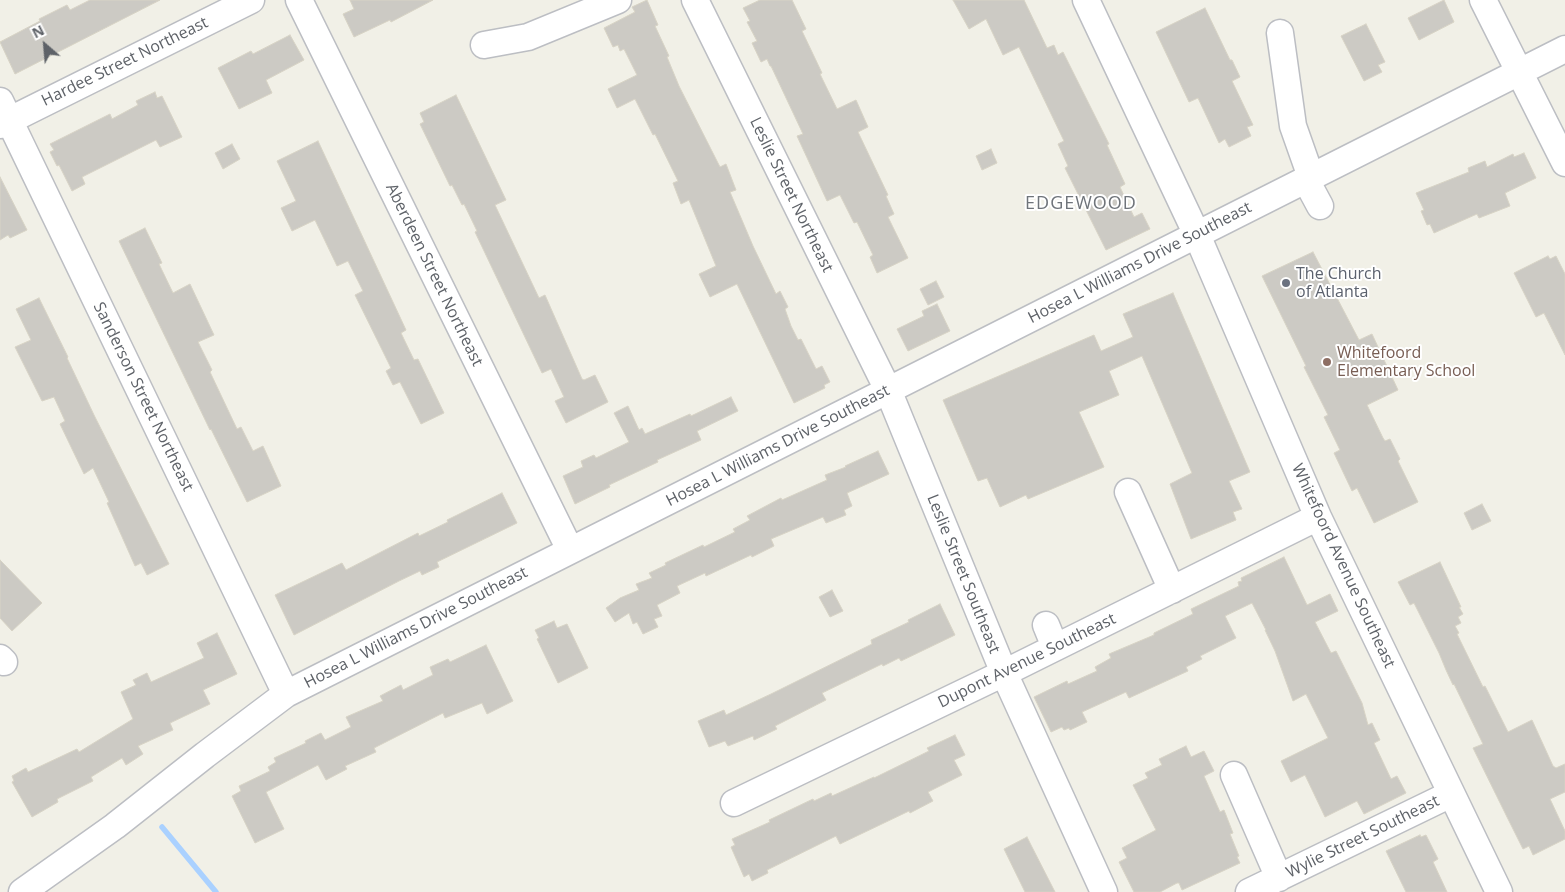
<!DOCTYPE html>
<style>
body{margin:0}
#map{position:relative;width:1565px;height:892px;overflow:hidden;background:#f1f0e7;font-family:"Open Sans",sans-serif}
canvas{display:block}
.north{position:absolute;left:20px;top:20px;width:50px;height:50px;-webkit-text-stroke:4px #fff;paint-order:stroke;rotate:333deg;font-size:14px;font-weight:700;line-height:20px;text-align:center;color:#5e6268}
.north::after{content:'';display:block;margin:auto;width:18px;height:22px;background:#5e6268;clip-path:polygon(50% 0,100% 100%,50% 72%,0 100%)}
</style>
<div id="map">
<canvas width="1565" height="892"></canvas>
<div class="north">N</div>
</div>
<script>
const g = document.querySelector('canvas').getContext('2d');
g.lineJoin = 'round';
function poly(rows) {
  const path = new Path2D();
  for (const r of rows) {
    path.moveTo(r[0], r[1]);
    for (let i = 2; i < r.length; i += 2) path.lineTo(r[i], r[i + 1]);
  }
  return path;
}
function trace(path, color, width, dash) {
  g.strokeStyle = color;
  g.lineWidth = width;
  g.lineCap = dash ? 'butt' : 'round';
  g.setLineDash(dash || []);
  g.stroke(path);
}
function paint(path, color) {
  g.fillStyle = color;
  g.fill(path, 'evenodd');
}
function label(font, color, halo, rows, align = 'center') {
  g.font = font + ' "Open Sans",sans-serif';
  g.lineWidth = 4;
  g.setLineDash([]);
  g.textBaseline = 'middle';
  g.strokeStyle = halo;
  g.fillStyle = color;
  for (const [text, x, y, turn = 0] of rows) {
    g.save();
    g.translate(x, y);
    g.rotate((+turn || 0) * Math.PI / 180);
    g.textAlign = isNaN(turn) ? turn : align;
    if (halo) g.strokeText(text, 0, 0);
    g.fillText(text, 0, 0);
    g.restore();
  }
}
trace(poly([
 [162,827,216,892]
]), '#aad1ff', 5.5);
const building = poly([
 [90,0,160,0,15,74,0,42,40,21,39,19,67,5,70,10,90,0],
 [350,0,433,0,391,22,390,20,354,37,343,14,354,9,350,0],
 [647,0,658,25,655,26,669,56,667,57,679,86,720,167,726,164,736,190,730,192,753,246,776,294,780,291,788,307,785,309,791,326,798,340,801,339,816,369,822,366,830,382,824,385,825,388,794,403,737,284,710,297,699,274,716,266,689,200,681,204,673,183,678,181,655,134,653,135,635,99,617,108,608,89,637,75,624,49,620,51,618,45,613,47,604,28,635,12,632,7,647,0],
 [760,0,792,0,806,29,802,31,822,73,820,74,837,109,856,100,868,127,858,132,888,195,886,196,894,214,888,217,908,258,877,273,870,257,873,255,857,222,854,223,840,195,827,201,797,136,803,134,771,66,770,66,767,59,761,62,752,43,757,41,747,22,750,21,743,8,760,0],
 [953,0,1024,0,1047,48,1054,45,1058,55,1063,52,1109,144,1107,145,1125,184,1120,187,1134,217,1142,213,1150,229,1106,250,1065,168,1068,166,1058,144,1064,141,1019,47,1003,55,986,19,969,29,953,0],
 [1444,0,1454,22,1419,40,1408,18,1444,0],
 [1205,8,1230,60,1232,60,1240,77,1232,81,1253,125,1247,127,1251,136,1229,147,1225,139,1219,143,1198,98,1189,102,1156,32,1205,8],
 [1366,24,1385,62,1378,65,1382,72,1364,81,1341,36,1366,24],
 [290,35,304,60,266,80,272,93,239,109,218,68,251,51,253,54,290,35],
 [155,92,157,98,162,96,182,137,160,147,156,140,82,177,85,184,72,191,59,165,57,166,50,152,54,150,50,144,110,114,112,119,138,105,136,101,155,92],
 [456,95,506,200,495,205,539,298,545,295,582,379,584,380,595,375,608,402,566,423,555,401,564,397,551,369,542,373,475,232,477,231,464,204,462,205,452,185,450,186,420,124,424,122,420,113,456,95],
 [318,141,406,330,401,333,414,360,418,359,444,413,421,424,400,382,393,385,386,371,391,368,355,295,363,291,348,261,337,266,315,220,292,231,281,208,296,201,277,161,318,141],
 [232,144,240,159,223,169,215,153,232,144],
 [991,149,997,163,982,170,976,156,991,149],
 [1524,153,1536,178,1505,193,1510,206,1479,218,1477,214,1434,233,1430,224,1427,225,1421,211,1424,210,1416,193,1469,172,1468,168,1485,161,1487,167,1513,154,1514,157,1524,153],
 [0,177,27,230,10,238,8,235,0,240,0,177],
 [145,228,162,263,159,264,173,293,190,284,214,335,198,342,212,370,210,372,237,429,241,427,253,451,263,446,281,486,247,502,211,429,210,430,119,241,145,228],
 [1313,252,1359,340,1372,334,1398,390,1367,405,1383,438,1385,441,1390,439,1400,459,1398,461,1418,502,1374,523,1357,488,1352,491,1334,453,1340,450,1324,417,1328,415,1304,367,1306,366,1262,276,1313,252],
 [1548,256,1550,259,1556,256,1565,274,1565,355,1544,313,1536,317,1514,273,1548,256],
 [936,281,944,297,928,305,920,289,936,281],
 [1173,293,1250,472,1229,481,1242,509,1233,512,1236,520,1191,539,1170,484,1192,473,1142,356,1109,371,1119,395,1079,412,1104,467,1028,499,1026,495,1000,507,987,478,978,481,943,400,1094,335,1101,351,1133,337,1123,314,1173,293],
 [39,298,68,357,67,358,94,415,169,564,147,575,141,563,135,566,107,503,109,502,93,468,84,474,60,424,65,421,54,397,42,401,15,347,31,340,16,309,39,298],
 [937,304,950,331,908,351,897,329,924,316,922,311,937,304],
 [731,397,738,411,697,431,701,440,657,460,658,462,609,485,610,487,575,504,563,476,583,467,581,461,594,455,596,458,629,442,614,413,628,406,639,430,642,428,645,434,690,414,691,416,731,397],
 [878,451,889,474,847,493,852,506,844,510,846,515,826,523,823,517,771,539,774,546,752,557,751,555,706,576,705,573,677,586,680,593,657,605,662,616,654,619,658,627,643,634,637,622,633,624,629,613,615,622,606,608,620,598,639,590,636,584,652,578,649,573,666,565,665,563,703,545,704,547,735,532,733,529,750,520,747,516,781,498,782,500,827,480,825,475,846,467,845,466,878,451],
 [502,493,517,523,437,562,439,567,422,575,420,571,399,581,294,635,275,595,342,563,346,570,418,533,419,536,448,522,447,520,502,493],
 [1482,504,1491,521,1472,530,1464,513,1482,504],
 [1284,557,1307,605,1330,594,1338,611,1315,622,1331,653,1336,651,1362,703,1368,725,1372,723,1380,740,1374,743,1391,779,1397,776,1406,793,1364,814,1357,801,1325,817,1305,775,1291,782,1281,761,1328,738,1306,694,1293,701,1275,651,1265,630,1266,630,1252,603,1225,616,1236,638,1200,656,1202,659,1186,667,1188,671,1129,698,1126,692,1082,712,1087,722,1070,730,1069,728,1064,730,1062,727,1051,732,1034,697,1067,681,1068,684,1097,671,1095,667,1111,658,1109,654,1154,635,1154,633,1193,614,1191,609,1239,586,1238,582,1242,581,1241,578,1284,557],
 [0,560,42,603,12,631,0,618,0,560],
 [1440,562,1461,607,1459,607,1463,614,1458,617,1461,623,1455,626,1459,633,1457,634,1483,687,1485,686,1508,732,1532,720,1553,766,1556,768,1565,764,1565,792,1550,799,1565,831,1565,839,1533,855,1529,846,1523,849,1507,817,1473,748,1483,744,1454,684,1453,685,1446,670,1439,653,1414,603,1410,605,1398,582,1440,562],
 [832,590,843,611,830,617,819,597,832,590],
 [940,604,955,635,901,661,899,658,883,666,882,664,822,693,826,700,775,726,777,729,754,740,753,736,728,746,725,741,709,747,698,721,724,710,726,715,771,694,872,644,871,640,909,622,908,620,940,604],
 [554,621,557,628,567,624,588,668,558,683,537,639,539,638,535,630,554,621],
 [217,633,237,674,203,690,210,704,170,723,173,730,138,746,143,754,126,765,122,758,91,777,93,781,57,799,58,802,32,817,12,782,14,781,12,776,26,768,28,772,77,749,79,752,133,719,121,692,136,685,133,680,147,673,151,682,204,658,197,643,217,633],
 [486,645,513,701,487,714,482,703,445,718,443,713,374,748,376,752,345,766,347,769,326,780,318,765,266,792,284,829,255,843,232,796,241,791,239,786,270,771,268,767,276,762,274,758,306,743,305,741,321,733,325,740,351,727,346,717,383,701,380,696,401,685,403,690,433,675,430,667,448,659,450,662,486,645],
 [955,735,965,755,954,760,962,775,928,792,933,801,910,813,909,811,840,844,836,836,767,870,768,873,752,881,749,874,744,877,731,847,735,845,732,839,770,822,769,820,813,799,814,801,831,793,832,796,874,777,874,778,929,751,927,748,955,735],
 [1186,746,1191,757,1204,751,1214,771,1204,776,1220,812,1224,810,1233,833,1230,834,1239,856,1237,857,1240,863,1182,890,1179,883,1177,883,1160,892,1134,892,1119,862,1127,858,1122,848,1156,830,1133,785,1148,778,1145,773,1162,765,1159,759,1186,746],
 [1420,835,1421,837,1426,835,1438,859,1433,862,1447,892,1406,892,1386,851,1420,835],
 [1027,837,1032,847,1055,892,1025,892,1004,849,1027,837]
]);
paint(building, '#cccac4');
trace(building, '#d7d3c5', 1);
const minor = poly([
 [299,0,570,550],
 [695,0,888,390,1004,673,1104,892],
 [1086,0,1197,235,1318,517,1499,892],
 [1483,0,1565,163],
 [1280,33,1293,126,1311,177],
 [484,45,528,37,618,0],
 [0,101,286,694],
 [0,125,251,0],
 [1306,180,1320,206],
 [1128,492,1172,590],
 [1046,625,1055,647],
 [0,658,4,662],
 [1234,775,1279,878],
 [734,803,1004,673,1318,517],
 [22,892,115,826,205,755,286,694,1565,49],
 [1249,892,1451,794]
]);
trace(minor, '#bcbec3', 29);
trace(minor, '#fff', 26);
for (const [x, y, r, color] of [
 [1286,283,5,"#6b7280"],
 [1327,362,5,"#8d6e63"]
]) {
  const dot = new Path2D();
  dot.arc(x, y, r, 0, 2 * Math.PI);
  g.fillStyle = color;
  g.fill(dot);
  trace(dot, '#fff', 2);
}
label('16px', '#5e6268', '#fff', [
 ["Hardee Street Northeast",125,62,-26],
 ["Leslie Street Northeast",791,195,64],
 ["Hosea L Williams Drive Southeast",1140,263,-27],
 ["Aberdeen Street Northeast",434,275,64],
 ["Sanderson Street Northeast",143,397,64],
 ["Hosea L Williams Drive Southeast",778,446,-27],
 ["Whitefoord Avenue Southeast",1343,566,65],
 ["Leslie Street Southeast",963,574,68],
 ["Hosea L Williams Drive Southeast",416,628,-27],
 ["Dupont Avenue Southeast",1027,661,-26],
 ["Wylie Street Southeast",1363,837,-26]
]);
label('16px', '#5b616d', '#fff', [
 ["The Church",1296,274],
 ["of Atlanta",1296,292]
], 'left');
label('16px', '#785e54', '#fff', [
 ["Whitefoord",1337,353],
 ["Elementary School",1337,371]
], 'left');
g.letterSpacing = '1px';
label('18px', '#6f747a', '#fff', [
 ["EDGEWOOD",1081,204]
]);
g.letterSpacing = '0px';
</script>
